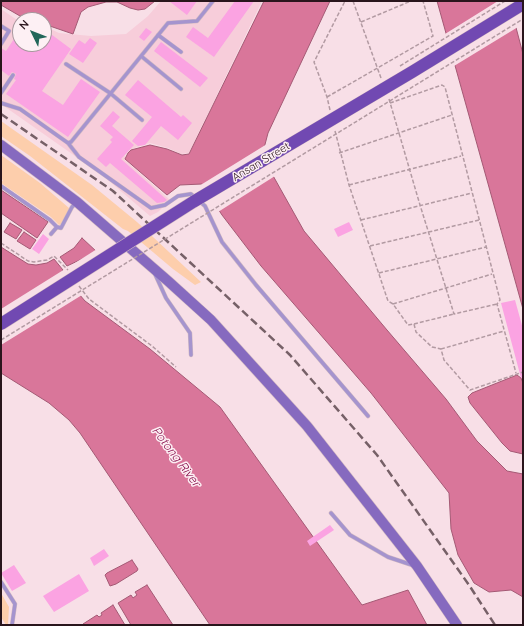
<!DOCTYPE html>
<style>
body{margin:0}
#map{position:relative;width:524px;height:626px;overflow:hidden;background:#f8dfe7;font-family:Quicksand,sans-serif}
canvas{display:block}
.frame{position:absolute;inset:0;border:2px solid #29151c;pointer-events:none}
.north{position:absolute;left:12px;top:12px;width:40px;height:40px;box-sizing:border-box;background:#fdf0f4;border:1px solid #a8989e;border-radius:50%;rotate:313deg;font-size:11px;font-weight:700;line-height:16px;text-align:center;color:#29151c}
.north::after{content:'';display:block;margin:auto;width:14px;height:18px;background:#22675a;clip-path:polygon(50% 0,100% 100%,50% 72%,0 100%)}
</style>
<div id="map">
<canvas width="524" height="626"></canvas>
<div class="frame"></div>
<div class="north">N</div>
</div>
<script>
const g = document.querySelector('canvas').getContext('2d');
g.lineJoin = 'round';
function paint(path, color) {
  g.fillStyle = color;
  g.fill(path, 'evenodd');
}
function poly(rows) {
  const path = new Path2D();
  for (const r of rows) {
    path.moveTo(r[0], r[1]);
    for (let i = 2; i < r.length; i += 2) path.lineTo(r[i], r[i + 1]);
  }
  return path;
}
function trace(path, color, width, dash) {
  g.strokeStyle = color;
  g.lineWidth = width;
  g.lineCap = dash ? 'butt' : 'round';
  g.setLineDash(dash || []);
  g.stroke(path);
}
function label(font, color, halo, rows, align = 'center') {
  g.font = font + ' Quicksand,sans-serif';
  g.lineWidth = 3;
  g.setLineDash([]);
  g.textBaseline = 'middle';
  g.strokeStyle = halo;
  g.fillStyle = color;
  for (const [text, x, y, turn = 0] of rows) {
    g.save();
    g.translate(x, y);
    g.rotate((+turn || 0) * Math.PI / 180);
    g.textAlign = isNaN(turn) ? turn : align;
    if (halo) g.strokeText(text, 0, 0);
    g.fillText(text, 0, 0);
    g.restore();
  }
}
paint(poly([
 [161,1,262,1,189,153,181,154,168,148,150,143,134,148,125,155,125,160,170,200,158,212,150,216,102,175,1,104,1,9,20,22,20,44,44,44,44,26,59,33,91,36,126,34,148,16]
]), '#f7cdda');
paint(poly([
 [1,121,92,185,137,222,201,282,195,285,173,269,128,231,123,229,30,156,1,136],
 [1,155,40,183,69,208,69,212,61,224,59,225,51,217,1,183,3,180,1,179],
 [1,593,9,607,8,625,6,625,1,617]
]), '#fdceac');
const water = poly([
 [1,1,155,1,145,9,138,10,130,8,117,2,106,2,88,7,81,12,73,34,44,24,44,20,32,20,20,16,1,5,1,1],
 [264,1,330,1,268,133,262,156,304,231,387,330,446,399,477,441,507,471,523,474,523,597,511,590,489,592,474,583,458,555,451,529,449,493,371,393,261,266,222,215,202,184,180,185,167,195,125,159,128,153,131,150,150,145,167,149,182,155,189,154,264,1],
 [437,1,509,1,523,54,523,309,437,1],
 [1,190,47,221,48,222,37,238,1,213,1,190],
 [10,223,22,230,16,239,4,232,10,223],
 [24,232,36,240,30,249,17,241,24,232],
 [82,238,97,252,67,266,60,257,74,248,82,238],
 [1,247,28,264,36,265,47,263,54,259,63,270,61,273,85,301,150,349,220,407,362,605,408,590,427,625,210,625,80,433,69,420,49,403,1,373,1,247],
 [517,375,521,378,523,383,523,454,510,451,502,443,470,403,468,397,472,393,517,375],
 [132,560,138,569,137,571,116,584,110,586,105,575,107,573,132,560],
 [147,585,173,625,131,625,118,603,131,595,133,598,137,595,135,592,147,585],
 [113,605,125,625,84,625,83,624,97,615,99,617,102,615,101,613,113,605]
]);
paint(water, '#d9769a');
trace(water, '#a45974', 1);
paint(poly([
 [498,1,511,1,518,27,454,66,445,34],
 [267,144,264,156,275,176,218,212,201,186,199,186],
 [97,249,99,251,99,254,67,268],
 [65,269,63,273,82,295,1,345,1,309]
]), '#f8dfe7');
paint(poly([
 [169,1,197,1,187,15],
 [235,1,254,1,214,57,186,37,193,27,208,38],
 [146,28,152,32,144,41,139,37],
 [44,29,71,49,42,91,63,105,81,79,100,92,68,137,6,94,16,80,14,79,16,74,12,72,9,76,1,70,1,48,6,51,14,39,20,44,44,44],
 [90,38,97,43,83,63,69,54,79,40,85,44],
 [161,42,208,78,200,87,154,51],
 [138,80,181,117,183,115,192,123,178,140,161,126,145,145,138,146,132,141,152,117,125,95],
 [113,111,120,117,112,126,134,145,121,159,167,200,164,202,157,203,110,163,106,167,97,159,112,142,110,140,113,137,100,126],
 [349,222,353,230,338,237,334,229],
 [43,234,49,239,39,254,32,249],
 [515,300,523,329,523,378,521,378,501,303],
 [330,525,334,530,310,546,307,541],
 [104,549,109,556,94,566,90,558],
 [14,565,26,583,12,591,1,573],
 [79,574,89,591,54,612,43,596]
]), '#fba3e2');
const lane = poly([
 [1,26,9,31,1,44],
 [158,35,181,52],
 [141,56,181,89],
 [66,64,110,93,142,120],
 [1,93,13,75],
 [1,103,20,109,68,143,71,142,168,23,197,21,213,1],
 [68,143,79,157,151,208,165,205,178,196,191,194,205,206,222,242,256,285,368,416],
 [1,186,50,220,57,227],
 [51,234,57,227,61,228,72,207,76,203],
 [155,274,166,298,190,333,191,355],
 [331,513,350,535,388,557,412,565],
 [1,582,15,604,12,625]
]);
const secondary = poly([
 [1,145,77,202,168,281,211,320,307,426,417,566,457,625]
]);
trace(lane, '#d3bbc2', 4.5);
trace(secondary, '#d3bbc2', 11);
trace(poly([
 [353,1,381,78],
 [361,22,411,1],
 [327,97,433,36,423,1],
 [389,99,420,205,454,314,497,304],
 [390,103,442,85,445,87,500,300,497,304,516,373],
 [330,110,327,97,314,62,345,1],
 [335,131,349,185,388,301,393,304,408,325,414,324,416,332,432,347,441,349,444,360,470,390,523,372],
 [339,153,452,115],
 [349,185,461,156],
 [361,220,472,193],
 [1,243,28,261,34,262,47,260,54,256,68,270],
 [370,246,479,220],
 [379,273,486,247],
 [79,286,89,299,152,346,176,367],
 [393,304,492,274],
 [414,324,454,314],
 [441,349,504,331]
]), '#b29aa2', 1.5, [4, 2]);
trace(lane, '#a594ce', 3.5);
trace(secondary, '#866abf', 10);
trace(poly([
 [1,114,113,191,290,355,377,455,469,585,495,625]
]), '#766067', 2.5, [8, 4]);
const primaryBridge = poly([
 [1,324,193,202,412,72,523,4]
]);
trace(primaryBridge, '#d3bbc2', 13, []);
trace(poly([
 [400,66,505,1],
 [1,340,523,19]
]), '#b29aa2', 1.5, [4, 2]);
trace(primaryBridge, '#7149b2', 12);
label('11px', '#29151c', '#fdf0f4', [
 ["Ansan Street",261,162,-31]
]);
label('italic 12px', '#870c4a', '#fdf0f4', [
 ["Potong River",176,457,53]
]);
</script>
